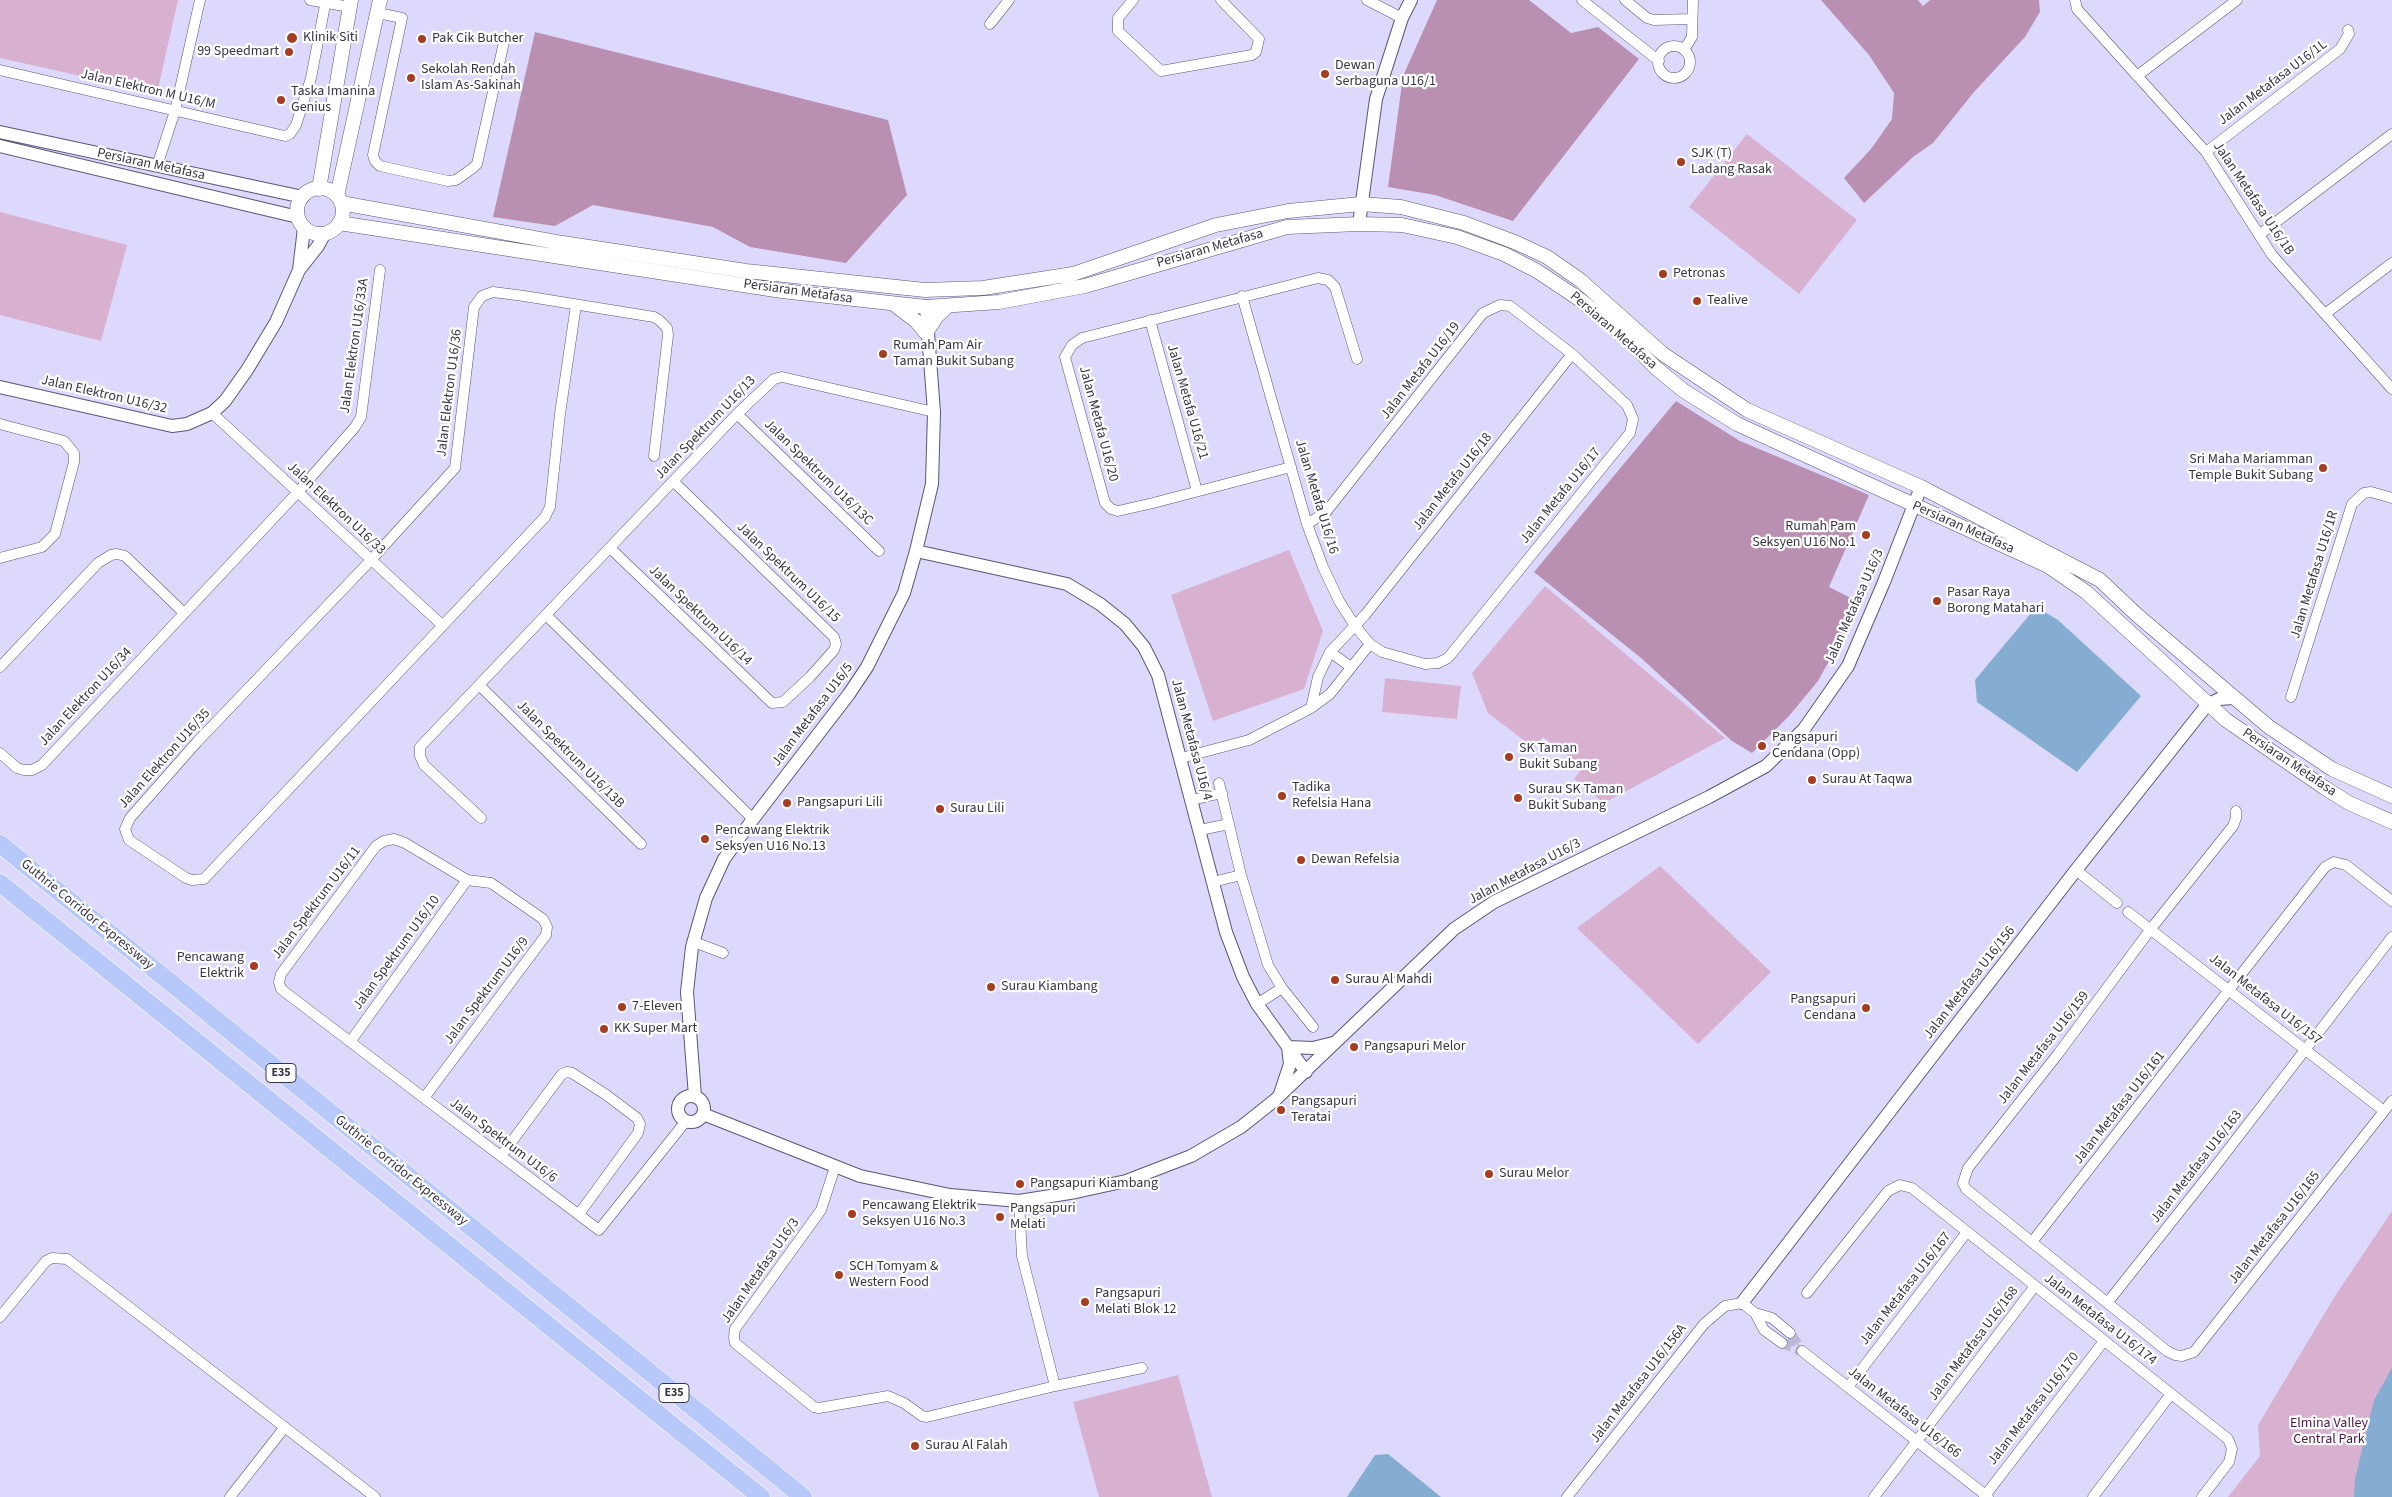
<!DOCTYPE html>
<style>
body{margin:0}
canvas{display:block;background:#ddd9fd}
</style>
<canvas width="2392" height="1497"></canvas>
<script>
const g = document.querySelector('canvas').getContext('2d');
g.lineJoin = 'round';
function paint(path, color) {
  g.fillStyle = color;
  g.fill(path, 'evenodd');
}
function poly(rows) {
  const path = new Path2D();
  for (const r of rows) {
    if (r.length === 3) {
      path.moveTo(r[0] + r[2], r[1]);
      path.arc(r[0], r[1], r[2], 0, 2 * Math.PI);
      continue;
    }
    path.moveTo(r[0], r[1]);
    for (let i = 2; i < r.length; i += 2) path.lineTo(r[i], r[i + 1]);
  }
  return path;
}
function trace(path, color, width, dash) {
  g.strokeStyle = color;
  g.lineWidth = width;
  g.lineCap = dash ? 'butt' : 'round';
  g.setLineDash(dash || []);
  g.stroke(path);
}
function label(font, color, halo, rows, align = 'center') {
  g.font = font + ' "Source Sans 3",sans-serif';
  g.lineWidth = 4.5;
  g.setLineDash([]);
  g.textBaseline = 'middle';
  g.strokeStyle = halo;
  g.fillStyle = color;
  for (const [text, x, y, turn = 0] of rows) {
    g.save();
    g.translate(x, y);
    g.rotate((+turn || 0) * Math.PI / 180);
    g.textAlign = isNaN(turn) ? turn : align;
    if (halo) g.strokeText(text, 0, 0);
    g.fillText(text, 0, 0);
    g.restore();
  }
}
paint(poly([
 [0,0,178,0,157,93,0,58],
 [1747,134,1857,220,1799,294,1689,207],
 [0,212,127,245,101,341,0,315],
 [1289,550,1323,631,1304,689,1213,721,1171,595],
 [1545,586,1725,738,1604,803,1574,779,1583,767,1543,737,1534,748,1488,713,1472,673],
 [1385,678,1461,686,1457,719,1382,712],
 [1660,866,1771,972,1698,1044,1577,928],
 [2392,1211,2392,1497,2228,1497,2260,1456,2258,1425,2335,1296],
 [1178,1375,1212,1497,1099,1497,1073,1402]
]), '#d8b1d1');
paint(poly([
 [1437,0,1529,0,1571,33,1598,27,1639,59,1513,221,1435,195,1388,187,1403,76],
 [1821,0,1918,0,1923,6,1930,0,2039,0,2040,12,2025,37,1974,92,1933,143,1913,157,1864,203,1844,178,1871,149,1892,119,1894,93,1869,55],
 [535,32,888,120,907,195,846,263,750,247,713,227,593,205,555,226,493,217],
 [1676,401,1740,441,1869,495,1829,587,1861,603,1818,681,1789,716,1752,753,1732,741,1641,658,1534,572]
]), '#b990b2');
paint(poly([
 [2036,607,2058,620,2141,696,2077,772,1977,702,1975,680],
 [2392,1368,2392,1497,2354,1497,2355,1479,2374,1400],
 [1388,1454,1441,1497,1347,1497,1375,1455]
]), '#85acd1');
trace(poly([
 [1782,1343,1802,1351,1790,1333]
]), '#bcb8d8', 10, [10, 5]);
const minor = poly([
 [310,0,350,7],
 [1133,0,1118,18,1118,31,1161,71,1252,55,1256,52,1259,39,1221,0],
 [1367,0,1402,18],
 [1582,0,1659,61],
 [1625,0,1647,18,1654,20,1692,19],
 [2075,0,2077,9,2085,18,2206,152,2272,255,2392,389],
 [378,13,402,18,373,155,375,161,380,166,448,181,456,180,473,168,477,164,504,42],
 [990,24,1009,0],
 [1674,62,16],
 [1684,50,1692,37,1693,0],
 [0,70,285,136,290,134,296,125,311,78,326,0],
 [2137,76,2237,0],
 [2206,152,2340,49,2349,34,2348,30],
 [157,166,175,111,200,0],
 [2259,235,2392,134],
 [1242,296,1307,524,1323,567,1339,601,1355,626,1370,644,1382,652,1425,664,1438,663,1448,658,1630,433,1633,419,1627,405,1572,354,1510,306,1500,305,1483,313,1326,512,1307,524],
 [576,305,560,414,550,507,545,517,204,879,192,880,186,878,129,840,125,829,130,818,197,742,371,560,455,468,474,307,482,296,493,292,524,296,654,317,659,320,667,328,668,335,654,456],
 [2325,314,2392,263],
 [1150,320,1197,491],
 [212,413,442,625],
 [737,414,879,551],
 [0,424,64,441,74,453,74,462,55,534,42,547,0,558],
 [1291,467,1153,503,1118,511,1111,509,1105,503,1065,357,1072,345,1082,338,1318,278,1328,280,1335,287,1357,359],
 [610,548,772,703,783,702,810,677,834,650,836,644,834,637,673,481],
 [546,615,753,819],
 [1330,652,1351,667],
 [0,667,98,563,111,555,117,554,125,556,184,613],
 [479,685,641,844],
 [2291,697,2352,504,2364,493,2371,492,2392,498],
 [1311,708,1318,677,1330,652,1365,615,1572,354],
 [0,753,17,768,24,770,32,770,42,765,298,492,355,427,361,417,380,270],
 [1181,758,1249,740,1311,708,1330,694,1370,644],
 [1219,783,1241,875,1268,965,1282,988,1313,1027],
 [1192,800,1222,793],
 [2236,811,2236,818,2233,826,2150,930,2058,1054,1968,1168,1963,1183,1966,1189,2167,1351,2175,1355,2182,1356,2194,1352,2392,1101],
 [481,818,424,765,420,756,420,747,737,414,774,379,782,377,934,412],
 [1200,830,1229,824],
 [2076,870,2117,903],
 [1213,882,1241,875],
 [2128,912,2384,1111],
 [694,942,723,953],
 [1257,1004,1282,988],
 [350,1042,467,880],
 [424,1098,546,935,547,927,543,919,491,883,467,880,405,843,394,839,384,841,376,846,281,974,279,982,281,989,424,1098,599,1230,686,1121],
 [501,1156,562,1074,567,1072,572,1073,605,1094,637,1118,640,1124,638,1133,579,1214],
 [835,1167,821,1210,735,1329,734,1337,735,1343,814,1407,819,1408,888,1396,904,1403,922,1416,927,1417,1055,1386,1142,1368],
 [1019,1201,1022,1256,1055,1386],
 [2032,1242,2325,867,2334,862,2346,865,2392,901],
 [1807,1293,1888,1191,1900,1185,1912,1188,2228,1439,2232,1449,2229,1462,2202,1497],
 [2108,1302,2211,1172,2392,937],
 [1755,1313,1772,1318,1790,1333],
 [0,1317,46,1261,52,1258,67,1259,375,1497],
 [1802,1351,1988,1497],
 [1848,1387,1967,1232],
 [230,1497,285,1427],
 [1567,1497,1704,1324,1725,1306,1742,1303,1755,1313,1764,1330,1782,1343],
 [1874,1497,2035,1286],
 [1984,1497,2104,1341],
 [2093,1497,2171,1394]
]);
const tertiary = poly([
 [0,132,303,197],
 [0,146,298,217],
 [1359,224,1376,99,1402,18,1411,0],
 [299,270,304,228],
 [0,387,172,426,187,424,212,413,225,401,247,370,276,322,299,270,318,246,325,233],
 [916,551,1067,584,1100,604,1125,624,1144,647,1158,675,1226,932,1243,977,1257,1004,1306,1072],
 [1280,1094,1290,1064,1288,1047,1313,1048,1333,1043],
 [691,1109,13],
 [695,1096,687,992,692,947,706,898,724,859,753,819,849,694,867,667,904,593,916,551,932,484,934,412,926,307],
 [703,1114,860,1176,950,1195,1019,1201,1076,1192,1126,1181,1191,1156,1241,1127,1275,1100,1454,929,1494,902,1709,797,1766,766,1804,729,1848,666,1884,582,1921,487],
 [1742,1303,2076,870,2207,705,2219,699,2233,698]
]);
const secondary = poly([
 [320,211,23],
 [319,189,351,0],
 [337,196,380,0],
 [341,203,556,242,746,271,925,290,983,288,1073,274,1216,225,1288,211,1361,204,1401,207,1464,223,1517,243,1547,257,1580,280,1663,354,1747,410,1921,487,2100,580,2137,615,2269,727,2332,769,2392,796],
 [339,223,782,291,926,307,999,302,1085,286,1287,227,1359,224,1402,225,1457,237,1504,254,1537,271,1579,299,1622,334,1656,368,1684,391,1737,424,2048,566,2086,592,2226,720,2325,788,2349,803,2392,822],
 [895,305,916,321,926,333,937,316,948,306]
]);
const motorway = poly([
 [0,844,803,1497],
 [0,883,761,1497]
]);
trace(minor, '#5a5675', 11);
trace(tertiary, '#5a5675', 14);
trace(secondary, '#5a5675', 15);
trace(motorway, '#fff', 19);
trace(minor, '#fff', 10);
trace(tertiary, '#fff', 12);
trace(secondary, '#fff', 14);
trace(motorway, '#b6c9fa', 18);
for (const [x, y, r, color] of [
 [292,38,6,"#a53d20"],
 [422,39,5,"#a53d20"],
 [289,52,5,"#a53d20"],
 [1325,74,5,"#a53d20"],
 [411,78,5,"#a53d20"],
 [281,100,5,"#a53d20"],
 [1681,162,5,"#a53d20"],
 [1663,274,5,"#a53d20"],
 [1697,301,5,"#a53d20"],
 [883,354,5,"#a53d20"],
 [2323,468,5,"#a53d20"],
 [1866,535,5,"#a53d20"],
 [1937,601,5,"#a53d20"],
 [1762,746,5,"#a53d20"],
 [1509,757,5,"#a53d20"],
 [1812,780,5,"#a53d20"],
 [1282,796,5,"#a53d20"],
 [1518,798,5,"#a53d20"],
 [787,803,5,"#a53d20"],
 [940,809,5,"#a53d20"],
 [705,839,5,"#a53d20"],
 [1301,860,5,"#a53d20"],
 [254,966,5,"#a53d20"],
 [1335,980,5,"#a53d20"],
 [991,987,5,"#a53d20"],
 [622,1007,5,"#a53d20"],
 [1866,1008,5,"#a53d20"],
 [604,1029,5,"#a53d20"],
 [1354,1047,5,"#a53d20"],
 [1281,1110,5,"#a53d20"],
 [1489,1174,5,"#a53d20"],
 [1020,1184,5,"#a53d20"],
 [852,1214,5,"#a53d20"],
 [1000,1217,5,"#a53d20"],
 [839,1275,5,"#a53d20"],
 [1085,1302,5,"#a53d20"],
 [915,1446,5,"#a53d20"]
]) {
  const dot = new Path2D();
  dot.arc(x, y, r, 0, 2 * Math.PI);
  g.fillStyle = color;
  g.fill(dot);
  trace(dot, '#fff', 2);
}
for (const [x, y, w] of [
 [281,1073,30],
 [674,1393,30]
]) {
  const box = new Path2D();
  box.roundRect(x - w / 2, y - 9.5, w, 19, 4);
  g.fillStyle = '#fff';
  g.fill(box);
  trace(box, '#383644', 1);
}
label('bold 12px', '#383644', null, [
 ["E35",281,1073],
 ["E35",674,1393]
]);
label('14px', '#383644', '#fff', [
 ["Klinik Siti",303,38],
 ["Pak Cik Butcher",432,39],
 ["99 Speedmart",279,52,"right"],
 ["Dewan",1335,66],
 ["Serbaguna U16/1",1335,82],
 ["Sekolah Rendah",421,70],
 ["Islam As-Sakinah",421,86],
 ["Taska Imanina",291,92],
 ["Genius",291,108],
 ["SJK (T)",1691,154],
 ["Ladang Rasak",1691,170],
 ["Petronas",1673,274],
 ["Tealive",1707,301],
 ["Rumah Pam Air",893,346],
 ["Taman Bukit Subang",893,362],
 ["Sri Maha Mariamman",2313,460,"right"],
 ["Temple Bukit Subang",2313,476,"right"],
 ["Rumah Pam",1856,527,"right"],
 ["Seksyen U16 No.1",1856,543,"right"],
 ["Pasar Raya",1947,593],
 ["Borong Matahari",1947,609],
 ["Pangsapuri",1772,738],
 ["Cendana (Opp)",1772,754],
 ["SK Taman",1519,749],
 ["Bukit Subang",1519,765],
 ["Surau At Taqwa",1822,780],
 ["Tadika",1292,788],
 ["Refelsia Hana",1292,804],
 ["Surau SK Taman",1528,790],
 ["Bukit Subang",1528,806],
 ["Pangsapuri Lili",797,803],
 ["Surau Lili",950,809],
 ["Pencawang Elektrik",715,831],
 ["Seksyen U16 No.13",715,847],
 ["Dewan Refelsia",1311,860],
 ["Pencawang",244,958,"right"],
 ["Elektrik",244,974,"right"],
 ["Surau Al Mahdi",1345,980],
 ["Surau Kiambang",1001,987],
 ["Pangsapuri",1856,1000,"right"],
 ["Cendana",1856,1016,"right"],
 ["7-Eleven",632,1007],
 ["KK Super Mart",614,1029],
 ["Pangsapuri Melor",1364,1047],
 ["Pangsapuri",1291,1102],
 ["Teratai",1291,1118],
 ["Surau Melor",1499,1174],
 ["Pangsapuri Kiambang",1030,1184],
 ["Pencawang Elektrik",862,1206],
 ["Seksyen U16 No.3",862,1222],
 ["Pangsapuri",1010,1209],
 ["Melati",1010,1225],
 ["SCH Tomyam &",849,1267],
 ["Western Food",849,1283],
 ["Pangsapuri",1095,1294],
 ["Melati Blok 12",1095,1310],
 ["Surau Al Falah",925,1446]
], 'left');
label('14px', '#383644', '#fff', [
 ["Jalan Metafasa U16/1L",2273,83,-37],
 ["Jalan Elektron M U16/M",148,90,13],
 ["Persiaran Metafasa",151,165,12],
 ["Jalan Metafasa U16/1B",2253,199,56],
 ["Persiaran Metafasa",1210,249,-16],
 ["Persiaran Metafasa",798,292,8],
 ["Persiaran Metafasa",1613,331,41],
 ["Jalan Elektron U16/33A",355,346,-82],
 ["Jalan Metafa U16/19",1421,371,-52],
 ["Jalan Elektron U16/36",450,393,-83],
 ["Jalan Elektron U16/32",104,395,13],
 ["Jalan Metafa U16/21",1187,402,74],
 ["Jalan Metafa U16/20",1098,424,75],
 ["Jalan Spektrum U16/13",706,428,-46],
 ["Jalan Spektrum U16/13C",818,473,44],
 ["Jalan Metafa U16/18",1453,482,-52],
 ["Jalan Metafa U16/17",1561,496,-51],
 ["Jalan Metafa U16/16",1316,497,73],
 ["Jalan Elektron U16/33",336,509,43],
 ["Persiaran Metafasa",1963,528,24],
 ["Jalan Spektrum U16/15",788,573,44],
 ["Jalan Metafasa U16/1R",2315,575,-73],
 ["Jalan Metafasa U16/3",1855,607,-66],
 ["Jalan Spektrum U16/14",700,616,44],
 ["Jalan Elektron U16/34",86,697,-47],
 ["Jalan Metafasa U16/5",813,715,-53],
 ["Jalan Metafasa U16/4",1191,740,75],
 ["Jalan Spektrum U16/13B",570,755,45],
 ["Jalan Elektron U16/35",165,759,-48],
 ["Persiaran Metafasa",2289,763,34],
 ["Jalan Metafasa U16/3",1525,872,-28],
 ["Jalan Spektrum U16/11",317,903,-53],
 ["Guthrie Corridor Expressway",87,915,39],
 ["Jalan Spektrum U16/10",397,953,-54],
 ["Jalan Metafasa U16/156",1970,983,-52],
 ["Jalan Spektrum U16/9",487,991,-53],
 ["Jalan Metafasa U16/157",2265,1000,38],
 ["Jalan Metafasa U16/159",2044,1048,-52],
 ["Jalan Metafasa U16/161",2120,1108,-52],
 ["Jalan Spektrum U16/6",503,1141,37],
 ["Jalan Metafasa U16/163",2197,1167,-52],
 ["Guthrie Corridor Expressway",401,1171,39],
 ["Jalan Metafasa U16/165",2275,1228,-52],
 ["Jalan Metafasa U16/3",761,1271,-55],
 ["Jalan Metafasa U16/167",1906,1289,-52],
 ["Jalan Metafasa U16/174",2100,1320,38],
 ["Jalan Metafasa U16/168",1974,1344,-53],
 ["Jalan Metafasa U16/156A",1639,1384,-52],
 ["Jalan Metafasa U16/170",2034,1409,-52],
 ["Jalan Metafasa U16/166",1904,1413,38]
]);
label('14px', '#4a1744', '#fff', [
 ["Elmina Valley",2329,1424],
 ["Central Park",2329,1440]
]);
</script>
